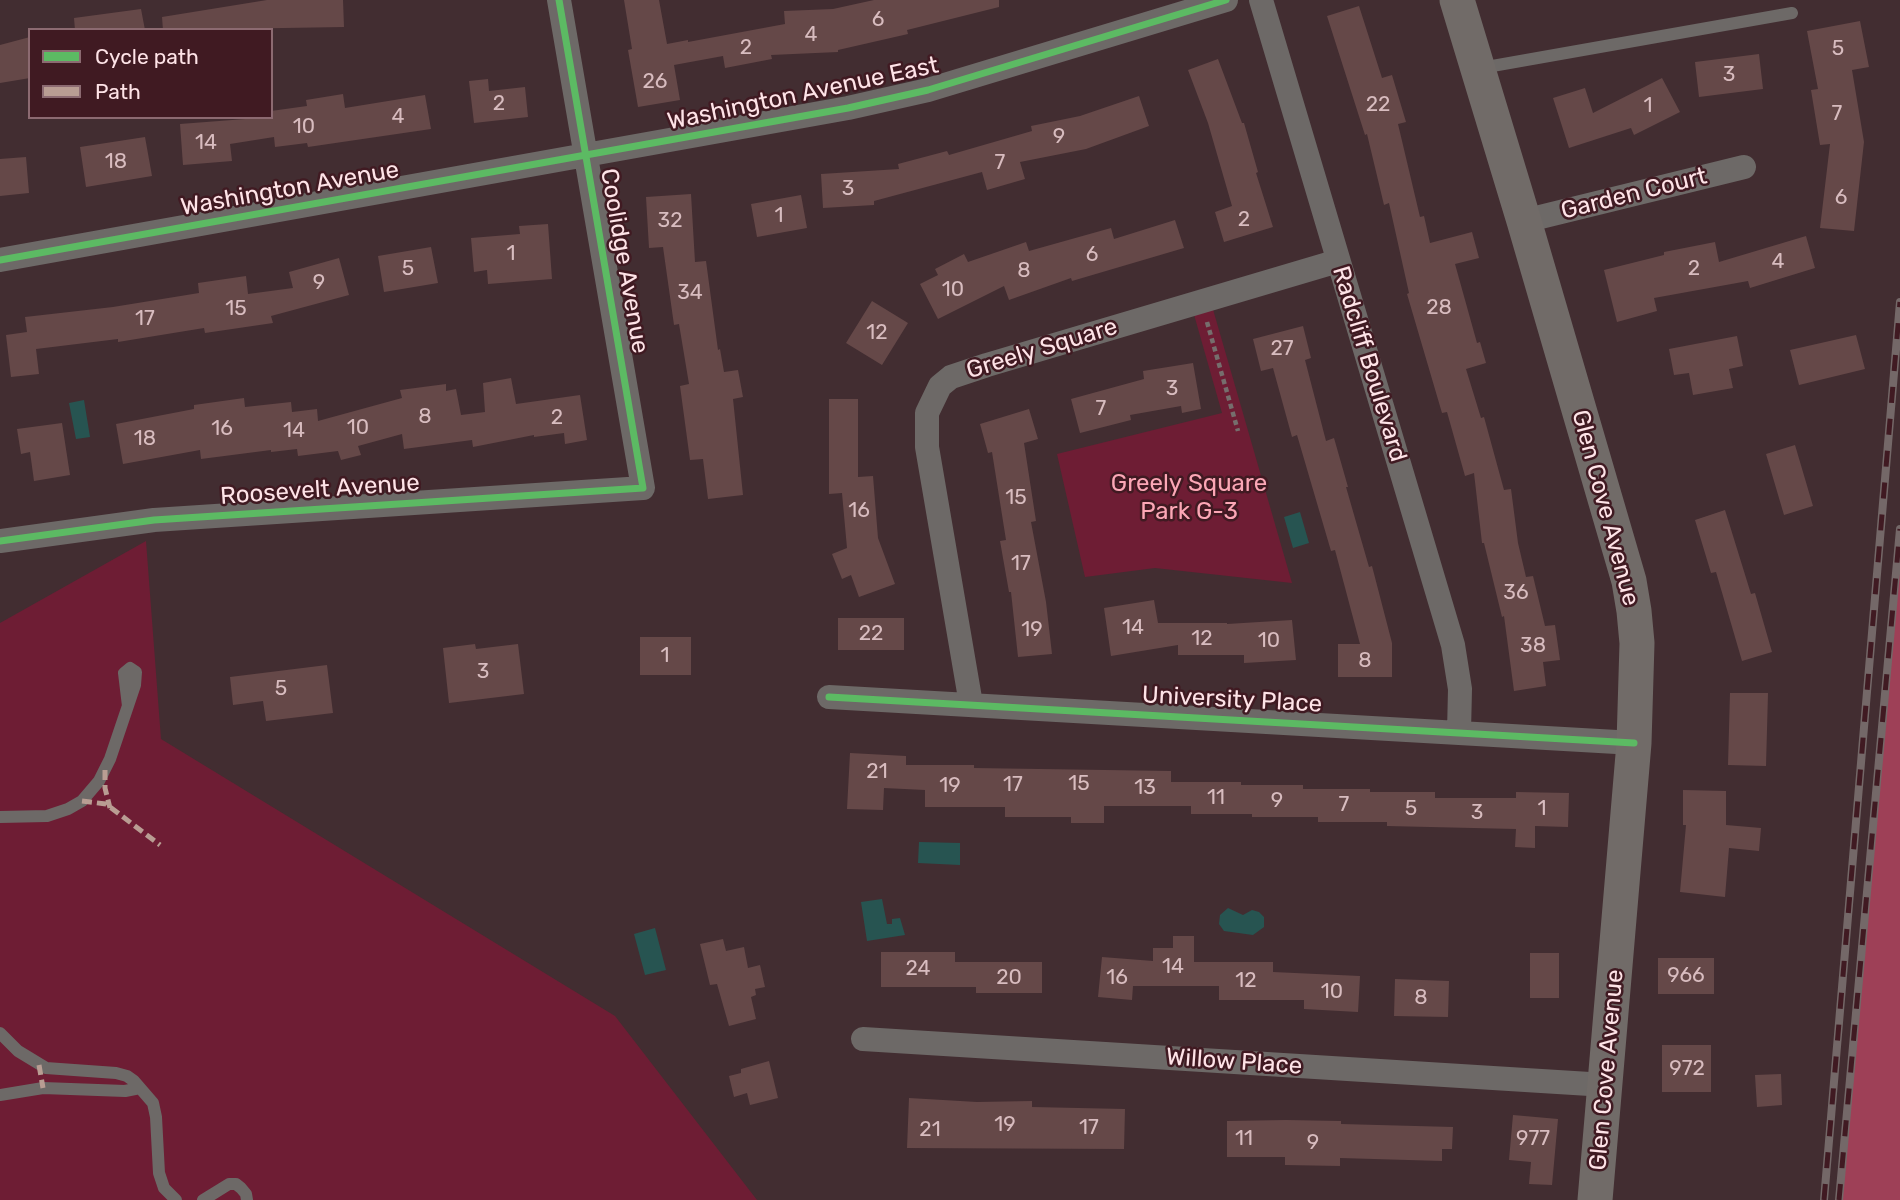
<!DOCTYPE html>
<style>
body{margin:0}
#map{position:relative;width:1900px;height:1200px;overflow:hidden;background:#422d31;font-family:Rubik,sans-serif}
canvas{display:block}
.legend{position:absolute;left:28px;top:28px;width:245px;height:91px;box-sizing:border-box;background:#401a22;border:2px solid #8c6a71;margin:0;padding:9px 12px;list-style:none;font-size:21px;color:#fee3e7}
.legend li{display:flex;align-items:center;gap:14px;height:35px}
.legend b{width:35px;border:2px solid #8c6a71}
</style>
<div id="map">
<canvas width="1900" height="1200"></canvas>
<ul class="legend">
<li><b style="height:9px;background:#5cba63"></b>Cycle path</li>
<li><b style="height:9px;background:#b99d93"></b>Path</li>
</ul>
</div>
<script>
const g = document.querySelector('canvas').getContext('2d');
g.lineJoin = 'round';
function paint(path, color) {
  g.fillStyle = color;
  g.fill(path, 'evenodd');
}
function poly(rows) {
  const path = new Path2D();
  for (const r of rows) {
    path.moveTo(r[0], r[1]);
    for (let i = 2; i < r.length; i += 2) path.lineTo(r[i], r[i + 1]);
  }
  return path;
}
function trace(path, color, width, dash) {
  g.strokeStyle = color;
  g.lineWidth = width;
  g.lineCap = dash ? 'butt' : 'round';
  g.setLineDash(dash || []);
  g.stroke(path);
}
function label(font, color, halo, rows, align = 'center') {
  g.font = font + ' Rubik,sans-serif';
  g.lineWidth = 5;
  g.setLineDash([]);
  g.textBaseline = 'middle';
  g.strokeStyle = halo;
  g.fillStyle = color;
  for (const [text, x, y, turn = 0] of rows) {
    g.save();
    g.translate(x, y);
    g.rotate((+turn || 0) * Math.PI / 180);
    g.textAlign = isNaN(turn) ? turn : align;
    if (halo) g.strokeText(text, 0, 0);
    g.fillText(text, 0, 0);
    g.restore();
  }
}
paint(poly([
 [1210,299,1292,583,1155,568,1085,577,1057,454,1222,413,1191,304],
 [146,541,161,739,615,1016,757,1200,0,1200,0,623]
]), '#6e1d34');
paint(poly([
 [1900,529,1900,1200,1839,1200,1854,1028]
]), '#9e4057');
paint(poly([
 [84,400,90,437,76,439,69,403],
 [1300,512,1309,543,1293,548,1284,517],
 [919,842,960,843,960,865,918,863],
 [882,899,887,924,892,924,892,919,900,918,905,935,867,941,861,902],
 [1228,908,1243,915,1252,910,1259,912,1264,917,1264,927,1253,935,1224,931,1219,924,1220,915],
 [655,928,666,970,645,975,634,934]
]), '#275451');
paint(poly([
 [267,0,343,0,344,27,163,30,162,17],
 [624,0,659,0,667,44,688,40,688,42,785,24,784,11,833,9,874,0,999,0,999,7,907,30,908,34,838,50,838,52,771,55,772,59,725,68,723,56,674,65,680,100,638,107,628,50,632,49],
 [1359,6,1382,78,1392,75,1406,122,1398,124,1420,217,1424,216,1430,243,1472,232,1479,258,1455,264,1477,343,1480,342,1486,363,1466,369,1481,418,1484,417,1504,490,1511,489,1518,543,1526,577,1533,576,1545,626,1555,625,1560,660,1543,662,1546,686,1514,691,1504,616,1502,617,1484,543,1482,543,1474,473,1465,476,1447,412,1442,413,1407,294,1409,293,1389,203,1384,205,1367,134,1365,135,1327,16],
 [141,9,145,30,75,30,74,18],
 [1860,21,1869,67,1852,70,1864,142,1854,231,1820,228,1830,144,1820,145,1811,90,1818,89,1807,31],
 [30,37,30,78,0,83,0,45],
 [1759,54,1763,89,1699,97,1695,62],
 [1218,59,1242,123,1244,123,1258,172,1256,173,1273,227,1224,242,1215,212,1232,206,1208,123,1188,70],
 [1662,78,1680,112,1634,135,1631,128,1569,148,1553,98,1585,88,1593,113],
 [488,79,489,91,525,87,528,117,474,123,469,81],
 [343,94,345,108,425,95,431,129,308,147,307,143,275,147,274,137,230,144,232,161,183,165,180,124,271,117,271,111,307,106,306,100],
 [1139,96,1149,126,1086,149,1020,162,1025,179,987,190,982,172,874,201,874,205,823,208,821,174,899,169,898,164,947,151,949,155,1032,131,1031,126,1080,116],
 [145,137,152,176,86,187,80,147],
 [26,157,29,193,0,196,0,159],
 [691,194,695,262,706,261,718,350,720,349,724,372,738,370,743,397,733,399,743,495,708,499,703,459,690,460,680,386,689,384,679,324,674,325,663,247,649,248,646,197],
 [801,195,807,228,757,237,751,204],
 [1175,220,1184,248,1072,281,1071,278,1009,300,1004,286,938,319,920,284,938,275,935,269,964,254,968,262,1026,242,1029,251,1111,228,1114,239],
 [548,224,552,279,488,284,487,270,474,272,471,238,520,234,519,226],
 [1806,236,1815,268,1750,288,1748,281,1654,298,1657,311,1617,322,1604,270,1664,255,1664,252,1715,242,1719,262],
 [431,247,438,283,384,292,378,256],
 [339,258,349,295,271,316,273,323,205,333,204,328,118,342,118,339,36,349,39,374,11,377,6,335,27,332,25,317,113,307,199,293,198,283,246,276,248,294,293,288,289,272],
 [872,301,908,323,882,365,846,343],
 [1303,326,1311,358,1305,360,1326,441,1334,438,1348,487,1346,487,1369,567,1372,566,1392,643,1392,677,1338,677,1338,644,1360,644,1335,550,1331,551,1297,435,1292,437,1273,368,1261,371,1253,339],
 [1856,335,1865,369,1799,385,1790,350],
 [1737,336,1743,366,1729,369,1733,388,1693,395,1689,373,1674,375,1669,349],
 [1193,363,1201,409,1182,413,1181,406,1130,415,1131,420,1080,433,1071,399,1144,379,1143,371],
 [511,378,516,404,580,395,587,440,565,444,564,433,534,437,534,435,473,447,472,440,404,449,402,434,358,446,361,455,341,460,338,451,298,456,297,449,271,452,271,450,201,459,200,450,123,464,116,424,194,409,194,405,244,398,245,407,291,402,292,412,317,409,318,421,402,398,400,390,446,384,446,391,456,389,461,415,485,412,483,383],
 [829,399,858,399,858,477,873,476,878,538,895,584,859,597,851,575,842,579,832,554,847,548,842,493,829,494],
 [1029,409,1038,439,1024,443,1036,521,1031,522,1046,602,1052,654,1018,657,1011,592,1009,592,1000,541,1006,540,992,452,988,453,980,424],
 [62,423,70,475,34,481,30,452,21,454,17,429],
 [1795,445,1813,506,1784,515,1766,454],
 [1725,510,1751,594,1755,593,1772,652,1742,661,1716,572,1711,573,1695,520],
 [1154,600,1158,623,1227,623,1227,624,1292,620,1296,660,1244,663,1244,655,1178,655,1178,645,1111,656,1104,608],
 [838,618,904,618,904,650,838,650],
 [640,637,691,637,691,675,640,675],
 [475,644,476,649,518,644,524,694,449,703,443,648],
 [327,665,333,713,266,721,263,701,233,705,230,677],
 [1730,693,1768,693,1766,766,1728,765],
 [850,753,906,756,906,765,974,765,974,768,1171,771,1171,782,1241,782,1241,785,1303,785,1303,789,1370,789,1370,792,1435,792,1435,798,1516,798,1516,792,1569,793,1568,827,1535,826,1535,848,1515,847,1516,829,1387,826,1387,822,1318,822,1318,817,1252,817,1252,814,1191,814,1191,806,1104,806,1104,823,1071,823,1071,817,1005,817,1005,807,925,807,925,790,884,788,883,810,847,809],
 [1683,790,1726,791,1726,825,1761,828,1759,851,1729,848,1725,897,1680,892,1686,825,1683,825],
 [1173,936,1194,936,1194,962,1273,962,1273,972,1360,976,1358,1012,1304,1009,1304,1000,1219,1000,1219,986,1133,986,1132,1000,1098,997,1102,957,1153,961,1153,948,1173,948],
 [723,939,726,951,744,947,748,968,760,965,765,987,755,989,756,995,751,997,756,1019,729,1026,717,984,710,985,700,944],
 [881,952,955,952,955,962,1042,962,1042,993,976,993,976,987,881,987],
 [1530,953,1559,953,1559,998,1530,998],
 [1658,958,1714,958,1714,994,1658,994],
 [1395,979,1449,981,1448,1017,1394,1016],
 [1662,1045,1711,1045,1711,1092,1662,1092],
 [769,1061,778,1098,750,1105,747,1093,734,1097,729,1076,741,1073,741,1069],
 [1781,1074,1782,1105,1757,1107,1755,1075],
 [909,1098,977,1102,1032,1101,1032,1107,1125,1109,1124,1149,907,1148],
 [1513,1115,1558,1119,1552,1185,1529,1184,1531,1162,1509,1160],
 [1286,1120,1341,1121,1341,1124,1453,1127,1452,1149,1442,1149,1442,1161,1340,1158,1340,1166,1285,1165,1285,1157,1227,1157,1227,1121]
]), '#654848');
trace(poly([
 [1207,322,1238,431]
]), '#766e6d', 4.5, [5, 3.5]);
trace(poly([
 [1481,68,1792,13],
 [0,817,47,816,68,809,82,801,99,781,110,759,135,685,136,672,130,668,124,673,128,706],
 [0,1033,18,1051,46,1068,116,1073,127,1076,134,1081,153,1103,156,1117,159,1173,164,1188,176,1200],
 [0,1095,43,1088,125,1091,140,1088],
 [203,1200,229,1184,236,1184,241,1188,246,1194,247,1200]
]), '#6d6967', 12);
trace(poly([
 [1261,0,1453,645,1460,689,1459,732],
 [1524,221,1744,167],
 [0,260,848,108,928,90,1226,0],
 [0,541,154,520,643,488,559,0],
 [829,697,1634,743],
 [971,704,927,447,927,413,940,386,951,377,987,365,1338,261],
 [863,1039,1606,1085]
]), '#6d6967', 24);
trace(poly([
 [1457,0,1524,221,1629,581,1634,611,1637,643,1634,743,1595,1200]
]), '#716b68', 35);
const rail = poly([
 [1824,1200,1900,302],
 [1839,1200,1900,529]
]);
trace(rail, '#746868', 8);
trace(rail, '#401a22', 5, [16]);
trace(poly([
 [105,770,105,788,110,808],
 [82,801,106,804,160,845],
 [39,1065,43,1088]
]), '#b99d93', 5, [10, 5]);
trace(poly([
 [0,260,848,108,928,90,1226,0],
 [0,541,154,520,643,488,559,0],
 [829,697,1634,743]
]), '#5cba63', 7);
label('21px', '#d8bcbf', null, [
 ["6",878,20],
 ["4",811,35],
 ["2",746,48],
 ["5",1838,49],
 ["3",1729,75],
 ["26",655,82],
 ["2",499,104],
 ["22",1378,105],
 ["1",1648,106],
 ["7",1837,114],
 ["4",398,117],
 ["10",304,127],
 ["9",1059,137],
 ["14",206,143],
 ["18",116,162],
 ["7",1000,163],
 ["3",848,189],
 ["6",1841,198],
 ["1",779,216],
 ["2",1244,220],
 ["32",670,221],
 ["1",511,254],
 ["6",1092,255],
 ["4",1778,262],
 ["5",408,269],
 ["2",1694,269],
 ["8",1024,271],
 ["9",319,283],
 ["10",953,290],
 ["34",690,293],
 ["28",1439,308],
 ["15",236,309],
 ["17",145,319],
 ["12",877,333],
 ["27",1282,349],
 ["3",1172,389],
 ["7",1101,409],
 ["8",425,417],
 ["2",557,418],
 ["10",358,428],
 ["16",222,429],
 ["14",294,431],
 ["18",145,439],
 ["15",1016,498],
 ["16",859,511],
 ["17",1021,564],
 ["36",1516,593],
 ["14",1133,628],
 ["19",1032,630],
 ["22",871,634],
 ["12",1202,639],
 ["10",1269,641],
 ["38",1533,646],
 ["1",665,656],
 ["8",1365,661],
 ["3",483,672],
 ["5",281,689],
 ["21",877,772],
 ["15",1079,784],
 ["17",1013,785],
 ["19",950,786],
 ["13",1145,788],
 ["11",1216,798],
 ["9",1277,801],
 ["7",1344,805],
 ["5",1411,809],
 ["1",1542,809],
 ["3",1477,813],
 ["14",1173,967],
 ["24",918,969],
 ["966",1686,976],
 ["20",1009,978],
 ["16",1117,978],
 ["12",1246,981],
 ["10",1332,992],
 ["8",1421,998],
 ["972",1687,1069],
 ["19",1005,1125],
 ["17",1089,1128],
 ["21",930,1130],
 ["11",1244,1139],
 ["977",1533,1139],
 ["9",1313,1143]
]);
label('24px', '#fee3e7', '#401a22', [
 ["Washington Avenue East",803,94,-12],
 ["Washington Avenue",290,189,-10],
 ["Garden Court",1634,194,-14],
 ["Coolidge Avenue",624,261,80],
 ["Greely Square",1042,349,-17],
 ["Radcliff Boulevard",1369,364,73],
 ["Roosevelt Avenue",320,490,-4],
 ["Glen Cove Avenue",1605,508,75],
 ["University Place",1232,700,3],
 ["Willow Place",1234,1062,4],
 ["Glen Cove Avenue",1607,1070,-85]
]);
label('24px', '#fca7b6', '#401a22', [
 ["Greely Square",1189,484],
 ["Park G-3",1189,512]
]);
</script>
